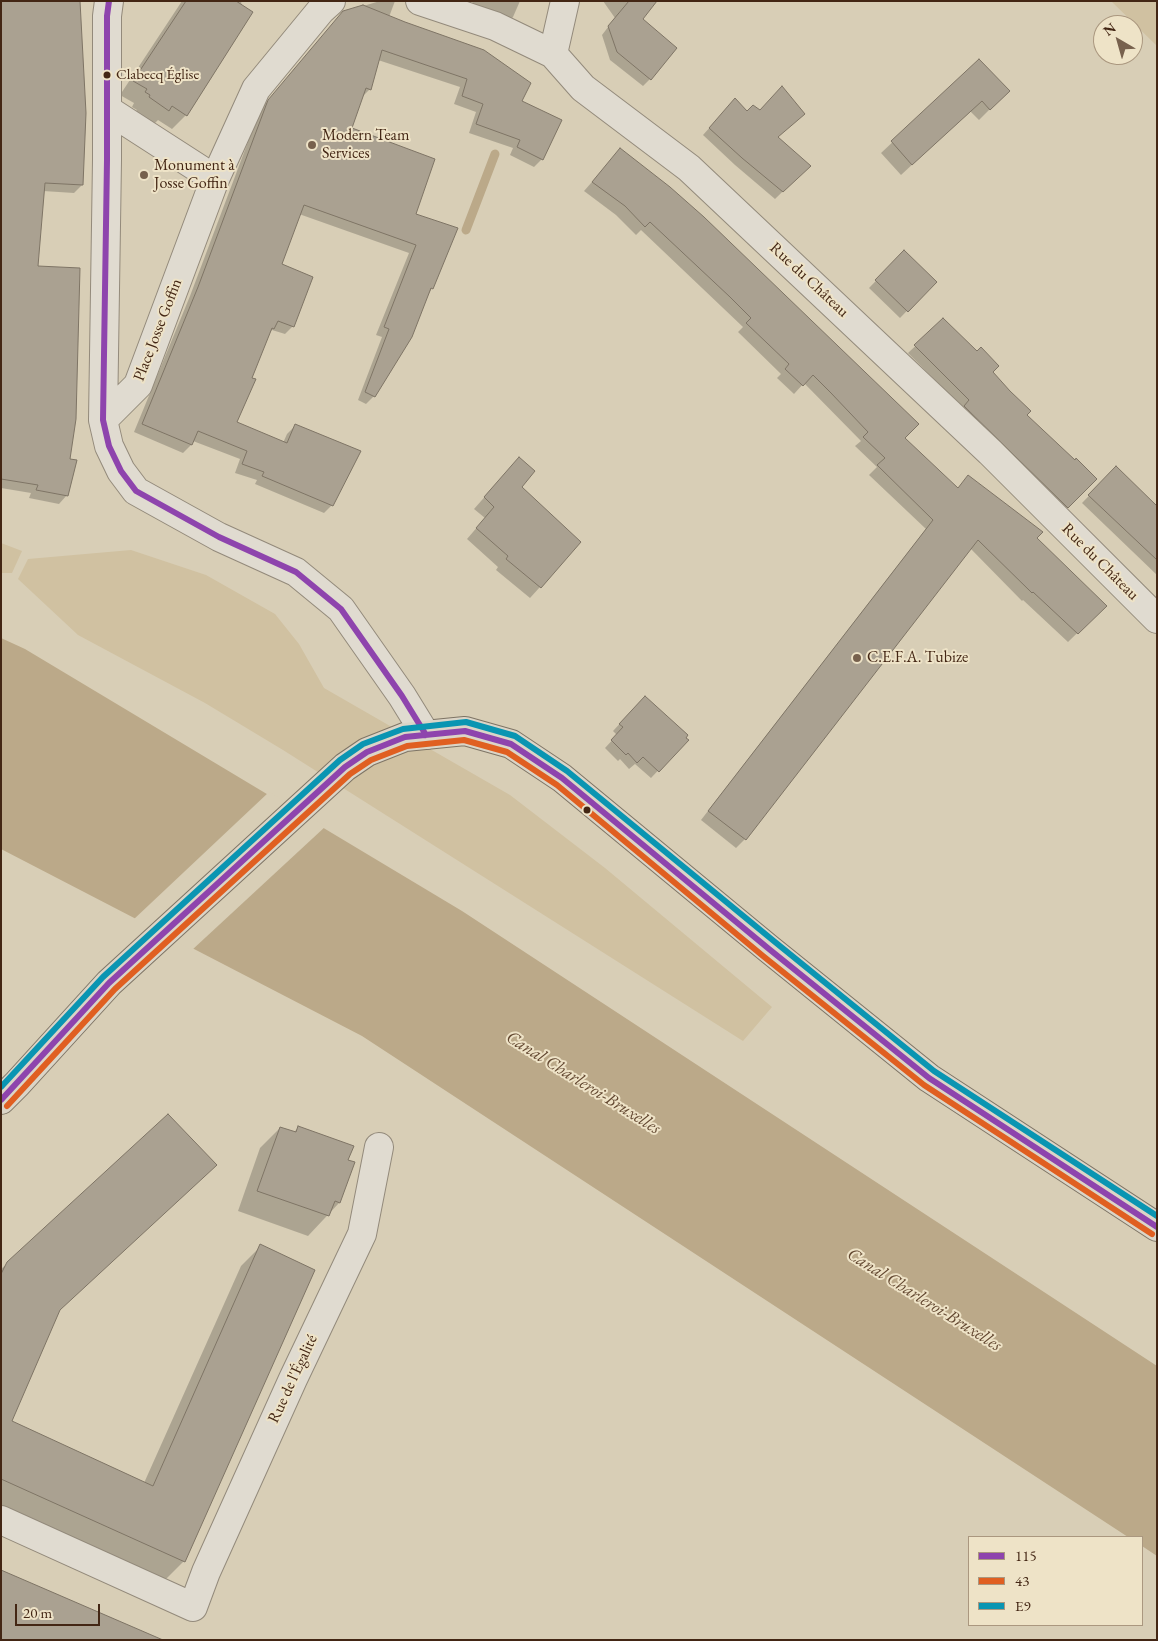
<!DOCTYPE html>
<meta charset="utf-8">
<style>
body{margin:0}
#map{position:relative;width:1158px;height:1641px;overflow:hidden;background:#d8ceb6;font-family:"EB Garamond",serif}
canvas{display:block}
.frame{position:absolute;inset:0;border:2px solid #432614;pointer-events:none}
.legend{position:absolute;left:968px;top:1536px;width:175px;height:90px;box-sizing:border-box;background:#eee3c7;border:1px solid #aa977f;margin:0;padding:6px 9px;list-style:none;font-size:15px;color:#432614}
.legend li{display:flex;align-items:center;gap:10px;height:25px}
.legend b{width:25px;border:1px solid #aa977f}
.north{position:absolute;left:1093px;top:15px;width:50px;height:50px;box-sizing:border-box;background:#eee3c7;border:1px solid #aa977f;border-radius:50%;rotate:322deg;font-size:14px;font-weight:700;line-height:20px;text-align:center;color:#432614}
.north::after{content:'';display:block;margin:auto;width:18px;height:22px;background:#77614d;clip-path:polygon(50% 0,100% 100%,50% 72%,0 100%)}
.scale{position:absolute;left:15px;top:1604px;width:85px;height:22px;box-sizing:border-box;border:2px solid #432614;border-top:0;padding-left:6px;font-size:15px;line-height:18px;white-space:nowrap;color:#432614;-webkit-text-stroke:4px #eee3c7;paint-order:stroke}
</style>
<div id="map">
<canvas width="1158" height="1641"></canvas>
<div class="frame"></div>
<ul class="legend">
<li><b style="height:6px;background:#8e44ad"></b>115</li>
<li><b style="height:6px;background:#e05f21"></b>43</li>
<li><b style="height:6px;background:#0a95b2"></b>E9</li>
</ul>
<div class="north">N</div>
<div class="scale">20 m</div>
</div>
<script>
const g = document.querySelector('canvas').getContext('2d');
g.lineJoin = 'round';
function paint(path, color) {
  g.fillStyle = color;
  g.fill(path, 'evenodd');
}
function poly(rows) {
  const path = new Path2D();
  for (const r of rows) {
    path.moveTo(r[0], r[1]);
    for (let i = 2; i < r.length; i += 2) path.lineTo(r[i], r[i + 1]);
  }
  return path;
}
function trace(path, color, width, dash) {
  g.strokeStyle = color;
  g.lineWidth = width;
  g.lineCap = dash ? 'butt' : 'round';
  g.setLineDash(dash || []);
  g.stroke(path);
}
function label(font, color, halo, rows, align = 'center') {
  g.font = font + ' "EB Garamond",serif';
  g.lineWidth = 4;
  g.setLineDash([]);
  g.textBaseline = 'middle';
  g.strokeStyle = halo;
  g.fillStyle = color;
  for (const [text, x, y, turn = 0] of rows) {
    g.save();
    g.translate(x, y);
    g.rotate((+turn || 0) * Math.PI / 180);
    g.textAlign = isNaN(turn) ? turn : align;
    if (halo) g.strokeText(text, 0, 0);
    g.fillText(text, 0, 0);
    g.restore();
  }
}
paint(poly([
 [1111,1,1157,1,1157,46],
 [1,543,22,551,12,573,1,573],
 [131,550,206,575,275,614,299,644,324,688,510,795,605,868,772,1007,743,1041,283,750,205,703,78,635,18,579,28,559]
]), '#d0c1a1');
paint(poly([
 [1,638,25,649,462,911,1157,1366,1157,1556,1142,1546,1142,1537,1128,1537,362,1036,1,849]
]), '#bba989');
paint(poly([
 [269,792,326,826,192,950,133,920]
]), '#d8ceb6');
paint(poly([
 [182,1,241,1,242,7,186,115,172,129,158,120,154,124,135,112,137,110,132,107,134,103,120,95],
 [380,1,395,1,389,17,521,101,542,159,534,167,510,155,513,148,469,133,476,112,454,104,460,87,378,60,370,89,361,98,350,129,414,215,432,288,374,396,366,404,358,400,382,337,376,335,409,253,299,214,281,265,293,326,285,334,272,330,268,334,250,379,236,423,283,443,287,434,295,426,332,505,324,513,255,484,257,480,235,473,240,459,193,441,191,445,183,453,134,432,190,296,260,110,343,12],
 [473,1,520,1,513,17,506,24,470,9],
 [603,1,641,1,642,19,650,79,643,86,610,60,602,35,615,18],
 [979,61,1008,91,979,120,970,111,901,175,881,153],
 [728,107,747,112,759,112,777,137,809,166,775,199,735,165,703,135],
 [1,145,82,185,74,193,43,191,37,267,69,460,67,495,59,504,29,498,31,493,1,488],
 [620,150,904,438,957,489,968,477,1105,606,1068,642,1023,600,1022,601,970,548,745,839,736,848,701,820,926,529,869,475,877,467,855,446,861,441,804,383,794,394,777,378,781,374,738,332,743,327,641,230,636,235,616,215,584,191],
 [904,252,935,282,900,318,869,288],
 [943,320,977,353,1025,415,1095,479,1060,514,963,408,908,353],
 [519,458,520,487,540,587,530,598,496,570,498,567,467,539,485,518,474,509],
 [1116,468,1157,507,1157,575,1082,503],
 [638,704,687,740,651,778,635,764,629,769,620,759,618,761,605,748,617,735,613,731],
 [280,1128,293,1133,298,1128,347,1161,339,1203,308,1236,238,1211,260,1148],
 [261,1246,184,1561,164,1581,1,1507,1,1269,8,1263,58,1312,10,1421,144,1483,241,1266]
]), '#0003');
trace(poly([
 [466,230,495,154]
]), '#bba989', 9);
const building = poly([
 [1,1,80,1,86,113,83,185,45,183,38,266,80,268,76,419,70,459,77,460,68,496,36,490,38,485,1,479,1,1],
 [186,1,236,1,253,12,187,116,172,106,169,111,149,97,150,95,145,92,147,89,133,81,186,1],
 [629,1,657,1,643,19,677,48,651,80,617,52,608,26,629,1],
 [363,5,405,22,484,50,531,83,522,101,562,120,543,160,517,147,520,140,476,124,483,104,462,96,467,79,382,50,371,90,366,88,352,128,435,159,416,214,458,228,433,289,431,288,412,337,375,397,365,392,389,329,384,327,416,245,304,205,282,264,313,277,294,327,278,321,274,329,272,328,252,378,256,379,237,422,287,443,295,424,361,451,333,506,262,476,264,472,242,464,247,451,198,431,192,445,142,424,198,287,268,100,343,11,363,5],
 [979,59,1010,91,990,110,982,101,912,165,891,141,979,59],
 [782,86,805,114,778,137,811,166,783,192,742,158,709,128,735,98,747,111,753,105,760,110,782,86],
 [620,148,670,187,704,217,919,424,905,438,958,488,968,475,1043,532,1037,538,1107,606,1078,634,1033,592,1032,593,978,540,746,840,708,811,933,520,877,465,885,458,863,437,868,432,831,393,813,375,803,386,785,369,789,364,746,323,751,318,730,297,650,222,645,227,625,206,592,182,620,148],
 [904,250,937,282,908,312,875,280,904,250],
 [943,318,977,351,981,347,999,366,993,372,1010,391,1031,411,1027,415,1075,460,1076,458,1097,479,1068,508,964,406,969,400,914,345,943,318],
 [519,457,535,471,522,487,581,542,541,588,506,559,508,556,476,528,494,507,484,497,519,457],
 [1116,466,1157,506,1157,560,1088,495,1116,466],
 [645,696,688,735,686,738,689,740,659,772,643,757,637,763,628,753,626,755,611,740,623,727,619,724,645,696],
 [168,1114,217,1165,60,1310,12,1421,153,1486,260,1244,315,1270,185,1562,1,1479,1,1274,7,1262,168,1114],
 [298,1126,354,1146,348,1160,355,1162,340,1203,335,1201,329,1216,257,1191,280,1127,296,1132,298,1126],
 [1,1570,163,1640,1,1640,1,1570]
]);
paint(building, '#aaa191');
trace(building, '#7e7465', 1);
const minor = poly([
 [109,1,107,16,107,160,103,420,109,446,121,471,136,491,219,537,296,572,341,609,402,696,426,735],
 [420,1,495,26,553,54,583,88,689,168,990,452,1157,619],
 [553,54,565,1],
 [108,110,215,179],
 [103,420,138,385,215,179,256,89,321,10,331,1],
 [1,1520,193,1607,206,1572,293,1379,362,1234,379,1147]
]);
const major = poly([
 [1,1100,17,1084,109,983,345,767,367,752,405,737,465,731,511,744,562,778,769,949,929,1078,1157,1227]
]);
trace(minor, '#938a7b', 30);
trace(major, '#7e7465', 30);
trace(minor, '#e0dbd0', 28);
trace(major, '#dbd5c7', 28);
trace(poly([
 [109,1,107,16,107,160,103,420,109,446,121,471,136,491,219,537,296,572,341,609,402,696,426,735],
 [1,1100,109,983,345,767,367,752,405,737,465,731,511,744,562,778,769,949,929,1078,1157,1227]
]), '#8e44ad', 6);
trace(poly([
 [7,1106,115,989,350,774,371,760,407,746,464,740,507,752,557,785,763,956,924,1085,1152,1234]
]), '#e05f21', 6);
trace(poly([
 [1,1087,103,977,340,760,363,744,403,729,466,722,515,736,567,771,775,942,934,1071,1157,1216]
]), '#0a95b2', 6);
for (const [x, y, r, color] of [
 [107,75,4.5,"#432614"],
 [312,145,5,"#77614d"],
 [144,175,5,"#77614d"],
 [857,658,5,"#77614d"],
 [587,810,4.5,"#432614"]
]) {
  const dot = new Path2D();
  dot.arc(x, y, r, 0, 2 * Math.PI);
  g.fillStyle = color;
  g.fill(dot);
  trace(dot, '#eee3c7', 2);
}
label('15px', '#432614', '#eee3c7', [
 ["Clabecq Église",116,75]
], 'left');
label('16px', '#432614', '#eee3c7', [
 ["Modern Team",322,136],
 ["Services",322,154],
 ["Monument à",154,166],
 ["Josse Goffin",154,184],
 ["C.E.F.A. Tubize",867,658]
], 'left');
label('16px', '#432614', '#eee3c7', [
 ["Rue du Château",809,280,43],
 ["Place Josse Goffin",158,330,-69],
 ["Rue du Château",1100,562,45],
 ["Rue de l'Égalité",293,1379,-65]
]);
label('italic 18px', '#634831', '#eee3c7', [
 ["Canal Charleroi-Bruxelles",583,1083,32],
 ["Canal Charleroi-Bruxelles",924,1300,32]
]);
</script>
